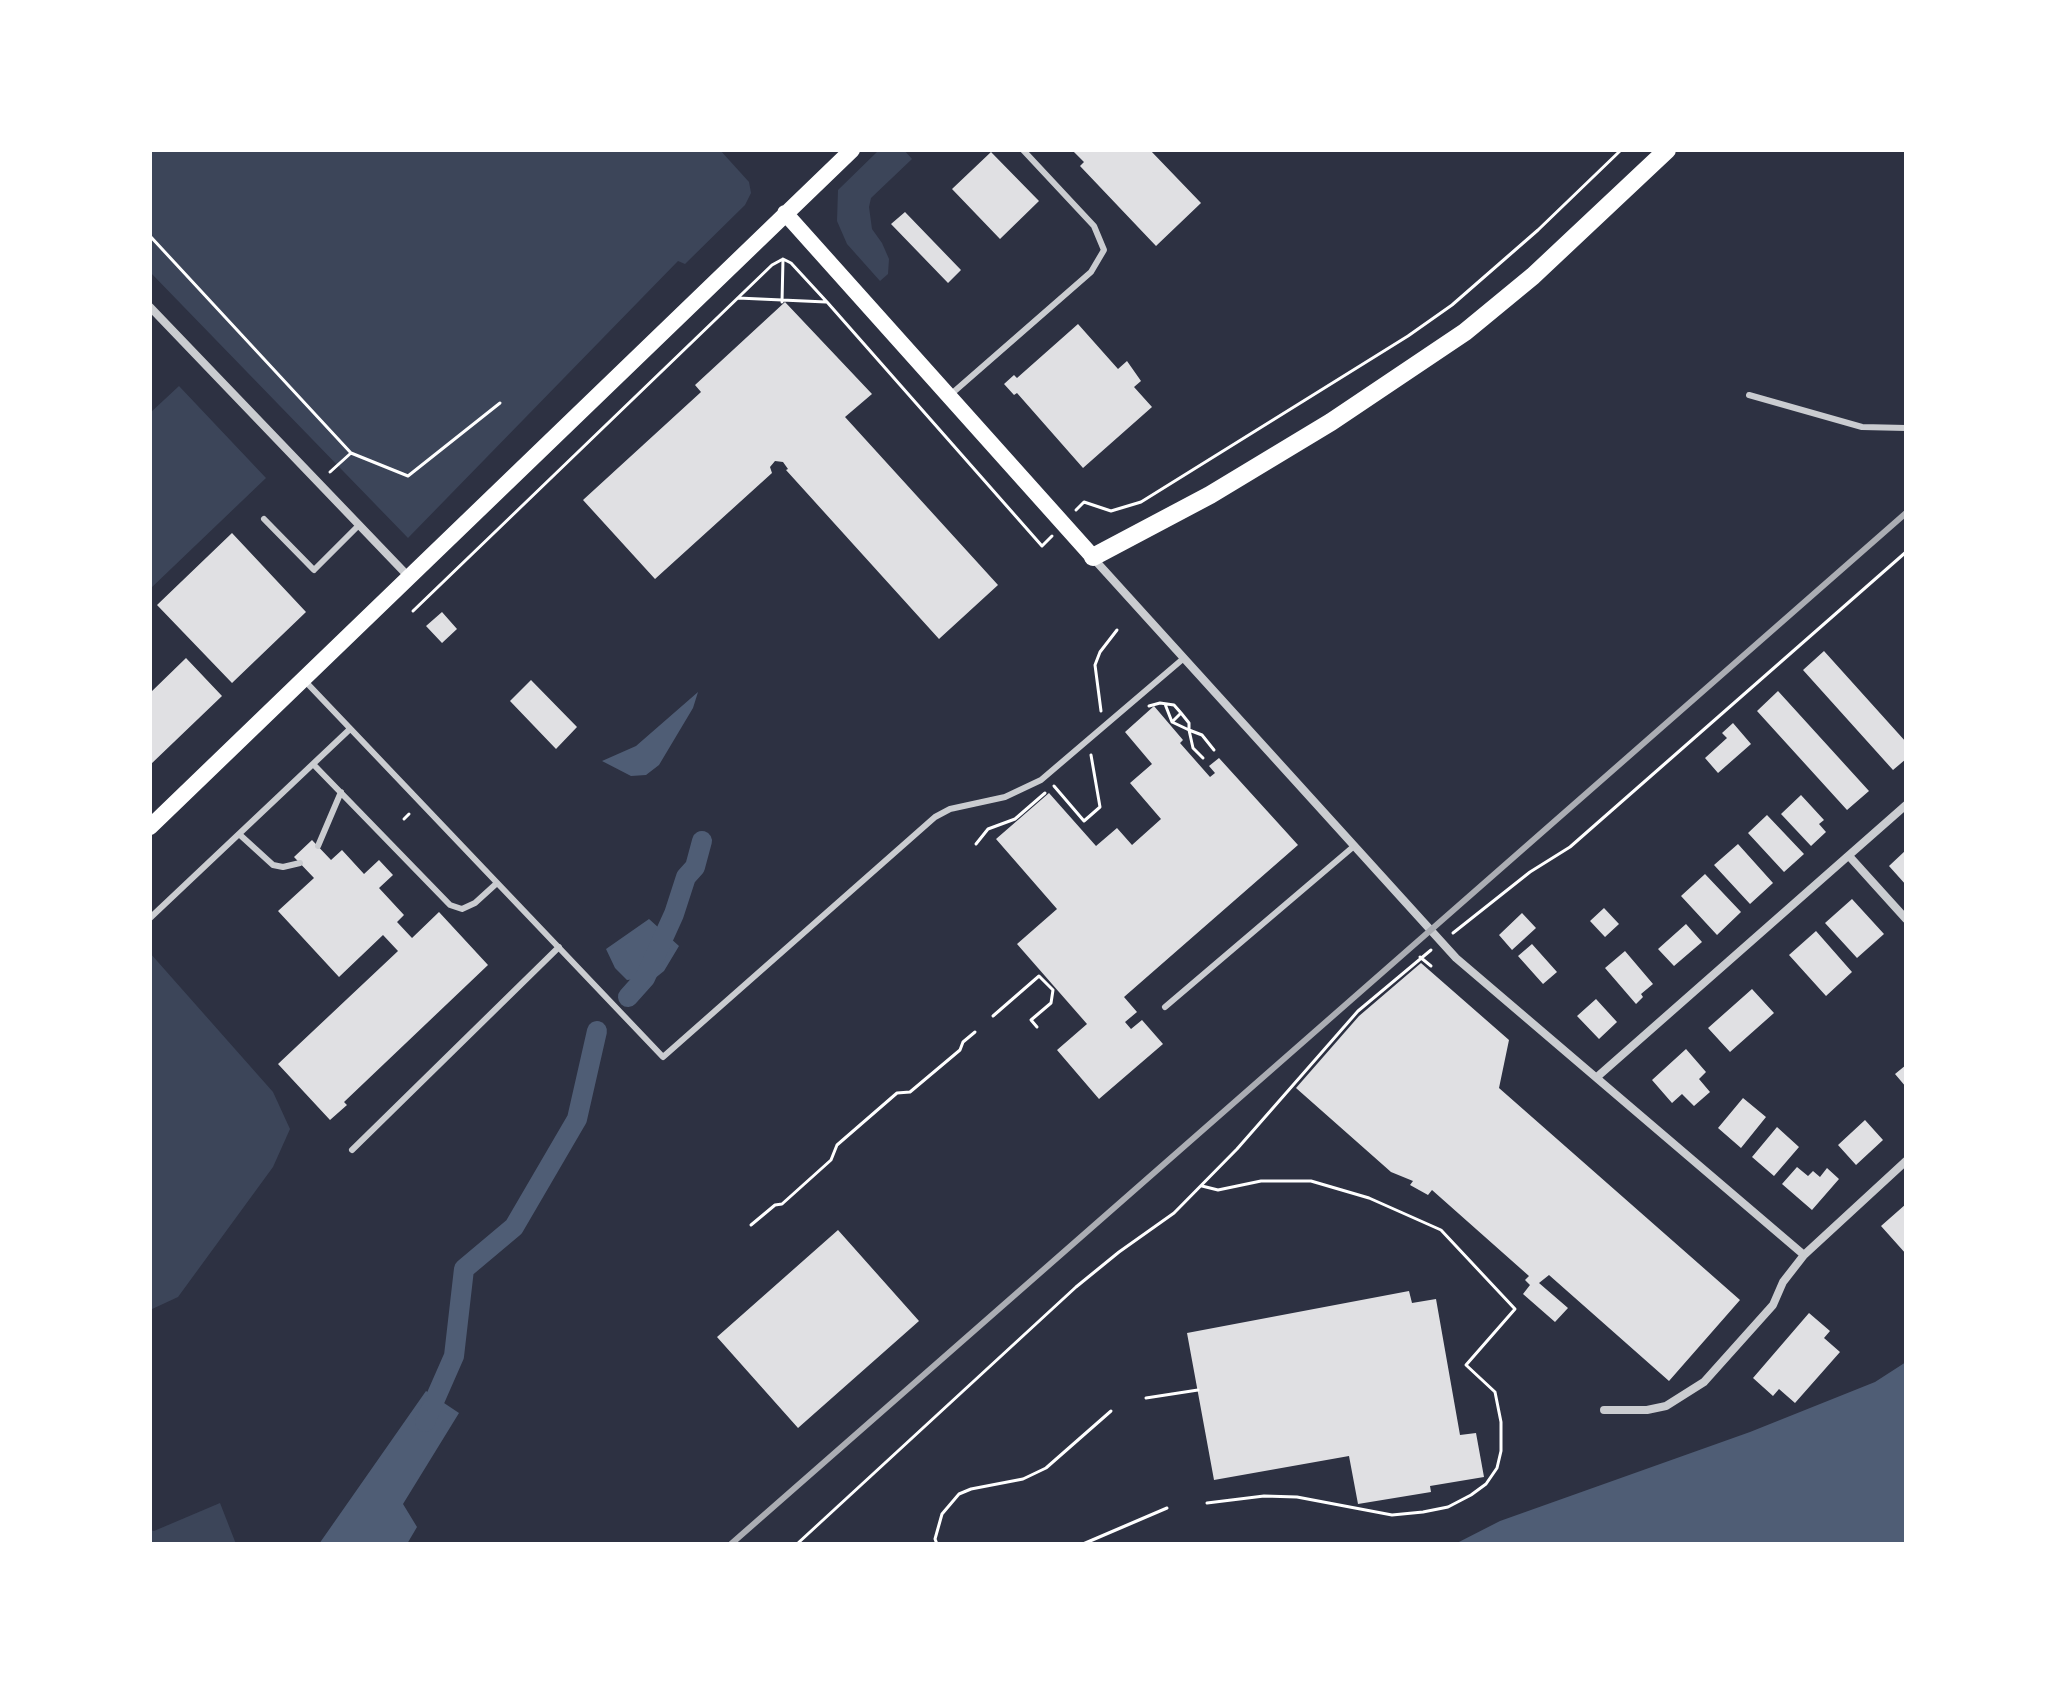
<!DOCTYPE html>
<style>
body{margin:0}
#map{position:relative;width:2056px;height:1694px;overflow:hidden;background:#2d3142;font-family:"Fira Sans",sans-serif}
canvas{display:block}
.frame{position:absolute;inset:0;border:152px solid #fff;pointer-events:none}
</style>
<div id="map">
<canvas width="2056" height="1694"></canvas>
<div class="frame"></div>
</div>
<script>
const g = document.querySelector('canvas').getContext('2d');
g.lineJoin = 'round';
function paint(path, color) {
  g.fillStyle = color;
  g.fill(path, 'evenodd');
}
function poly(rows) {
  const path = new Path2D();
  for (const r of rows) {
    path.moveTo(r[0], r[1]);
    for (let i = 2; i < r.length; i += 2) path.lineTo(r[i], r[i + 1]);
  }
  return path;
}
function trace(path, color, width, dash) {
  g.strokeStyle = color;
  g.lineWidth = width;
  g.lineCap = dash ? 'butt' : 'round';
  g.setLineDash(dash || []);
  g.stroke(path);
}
paint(poly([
 [150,150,720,150,749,182,751,193,745,205,685,264,678,261,408,538,150,272],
 [879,150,904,150,912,159,871,198,869,207,872,229,882,243,889,259,888,274,880,281,847,244,837,221,838,190],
 [179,386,266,478,150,589,150,413],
 [150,953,273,1092,290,1129,273,1167,178,1297,150,1310],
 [220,1503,236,1544,150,1544,150,1530,154,1531]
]), '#3c4559');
paint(poly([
 [698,692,693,708,659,765,646,775,631,776,602,761,636,746],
 [649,919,679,946,664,971,644,987,637,979,627,980,615,968,606,949],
 [1906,1362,1906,1544,1455,1544,1500,1521,1750,1432,1875,1382],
 [426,1391,459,1413,403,1504,417,1527,407,1544,319,1544]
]), '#4f5d75');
trace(poly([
 [628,997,645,978,674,914,686,877,695,867,702,841],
 [425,1422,454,1356,464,1269,514,1227,577,1119,597,1031]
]), '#4f5d75', 20);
paint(poly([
 [1072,150,1150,150,1201,203,1156,246,1080,166,1084,162],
 [991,152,1039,201,1000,239,952,189],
 [905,212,961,270,948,283,891,224],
 [785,302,872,394,845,417,998,585,939,639,786,470,788,469,783,462,775,461,770,467,772,473,655,579,583,500,701,392,695,385],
 [1078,324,1118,369,1127,361,1141,381,1134,387,1152,407,1083,468,1017,393,1014,395,1004,384,1014,375,1017,378],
 [232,533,306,612,232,683,157,605],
 [442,612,457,629,442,643,426,626],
 [1824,651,1906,742,1906,759,1893,770,1803,670],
 [186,658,222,696,150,765,150,693],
 [531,680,577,727,556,749,510,701],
 [1778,691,1869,791,1847,810,1757,711],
 [1154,706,1183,740,1180,743,1210,777,1215,773,1209,766,1219,758,1298,845,1124,997,1137,1012,1125,1022,1131,1029,1142,1020,1163,1044,1099,1099,1057,1050,1087,1024,1017,944,1057,909,996,839,1049,793,1096,846,1117,828,1132,845,1161,819,1130,783,1152,764,1125,732],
 [1733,723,1751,744,1718,773,1705,758,1727,738,1722,733],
 [1801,795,1824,820,1819,824,1826,832,1811,846,1781,814],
 [1767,815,1804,854,1784,872,1748,833],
 [312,840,331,860,342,850,364,874,379,860,393,875,379,888,404,915,397,922,412,938,439,912,488,965,344,1102,347,1105,330,1120,278,1064,398,951,383,935,339,977,278,911,314,878,294,857],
 [1738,844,1773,883,1750,904,1714,865],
 [1906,850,1906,885,1889,866],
 [1705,874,1741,912,1717,935,1681,896],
 [1852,899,1884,934,1857,958,1825,923],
 [1604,908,1619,924,1605,937,1590,921],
 [1522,913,1536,928,1512,950,1499,935],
 [1686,924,1702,942,1674,966,1658,949],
 [1816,931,1852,972,1826,996,1789,955],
 [1532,944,1557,972,1543,984,1518,956],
 [1625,951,1653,984,1641,994,1643,997,1636,1004,1605,968],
 [1421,963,1509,1040,1499,1088,1740,1300,1669,1381,1549,1275,1539,1283,1568,1308,1555,1322,1523,1294,1530,1285,1525,1280,1529,1276,1432,1190,1428,1195,1410,1185,1413,1181,1391,1172,1296,1088,1359,1016],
 [1752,989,1774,1013,1730,1052,1708,1028],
 [1596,999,1617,1022,1599,1039,1577,1016],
 [1686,1049,1706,1072,1699,1079,1710,1092,1694,1106,1682,1094,1672,1103,1652,1080],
 [1906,1065,1906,1087,1895,1074],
 [1743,1098,1766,1117,1741,1148,1718,1128],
 [1865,1120,1883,1140,1856,1165,1838,1145],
 [1777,1127,1799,1147,1774,1176,1752,1157],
 [1797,1167,1808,1176,1813,1171,1820,1177,1827,1168,1839,1179,1812,1210,1782,1184],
 [1906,1204,1906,1254,1881,1226],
 [838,1230,919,1321,798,1428,717,1337],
 [1409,1291,1412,1303,1436,1299,1460,1435,1476,1433,1484,1477,1430,1486,1431,1492,1358,1504,1349,1456,1214,1480,1187,1333],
 [1809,1313,1830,1331,1824,1338,1840,1352,1795,1403,1779,1389,1773,1396,1753,1378]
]), '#e0e0e3');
trace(poly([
 [150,236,351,453,330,472],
 [738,298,826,302],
 [782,302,783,259],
 [351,453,408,476,500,403],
 [1076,510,1084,502,1111,511,1141,502,1408,336,1452,305,1538,230,1621,150],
 [413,611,772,265,783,259,791,263,827,302,1042,546,1052,536],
 [1165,704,1172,722],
 [1149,706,1160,703,1174,705,1181,713],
 [1101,711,1095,665,1100,652,1117,630],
 [1203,758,1193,748,1189,730,1189,723,1181,713,1172,722,1189,730,1202,735,1214,750],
 [1054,786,1084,821,1100,807,1091,755],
 [404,819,409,814],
 [976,844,988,829,1015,819,1045,793],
 [1453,933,1530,872,1570,847,1906,552],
 [1420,957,1431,966],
 [993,1016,1039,976,1053,990,1051,1003,1031,1020,1037,1027],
 [1202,1186,1218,1190,1261,1181,1311,1181,1369,1198,1441,1230,1515,1309,1466,1365,1495,1392,1501,1422,1501,1451,1497,1468,1486,1484,1471,1495,1448,1507,1423,1512,1392,1515,1297,1497,1264,1496,1207,1503],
 [751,1225,775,1205,782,1204,831,1160,837,1145,897,1093,910,1092,960,1050,963,1042,975,1032],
 [1146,1398,1198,1390],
 [797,1544,1076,1287,1119,1252,1174,1213,1237,1149,1358,1011,1431,950],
 [937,1544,935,1539,942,1514,959,1494,971,1489,1023,1479,1046,1468,1111,1411],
 [1083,1544,1167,1508]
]), '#fff', 3);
trace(poly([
 [1749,395,1862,427,1906,428],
 [949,396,1091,272,1104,250,1094,226,1023,150],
 [264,519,314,570,359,525],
 [304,680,663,1057,935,817,950,809,1005,797,1041,780,1184,658],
 [313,764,450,905,462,909,475,903,497,883],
 [239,834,273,865,283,867,300,863],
 [318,846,341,792],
 [150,918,350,729],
 [1165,1007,1353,847],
 [352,1150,559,947]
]), '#caccd0', 6);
trace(poly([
 [150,307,408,576],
 [1093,558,1456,958,1804,1255],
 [1849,856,1906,919],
 [1597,1077,1906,805],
 [1604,1410,1647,1410,1666,1406,1704,1382,1773,1305,1783,1282,1804,1255,1906,1161]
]), '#caccd0', 8);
trace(poly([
 [785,213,1093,557],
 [150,827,852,150]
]), '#fff', 16);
trace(poly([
 [1093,557,1210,495,1331,422,1465,332,1533,276,1667,150]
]), '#fff', 18);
trace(poly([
 [731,1544,1906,513]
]), '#abadb3', 6);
</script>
